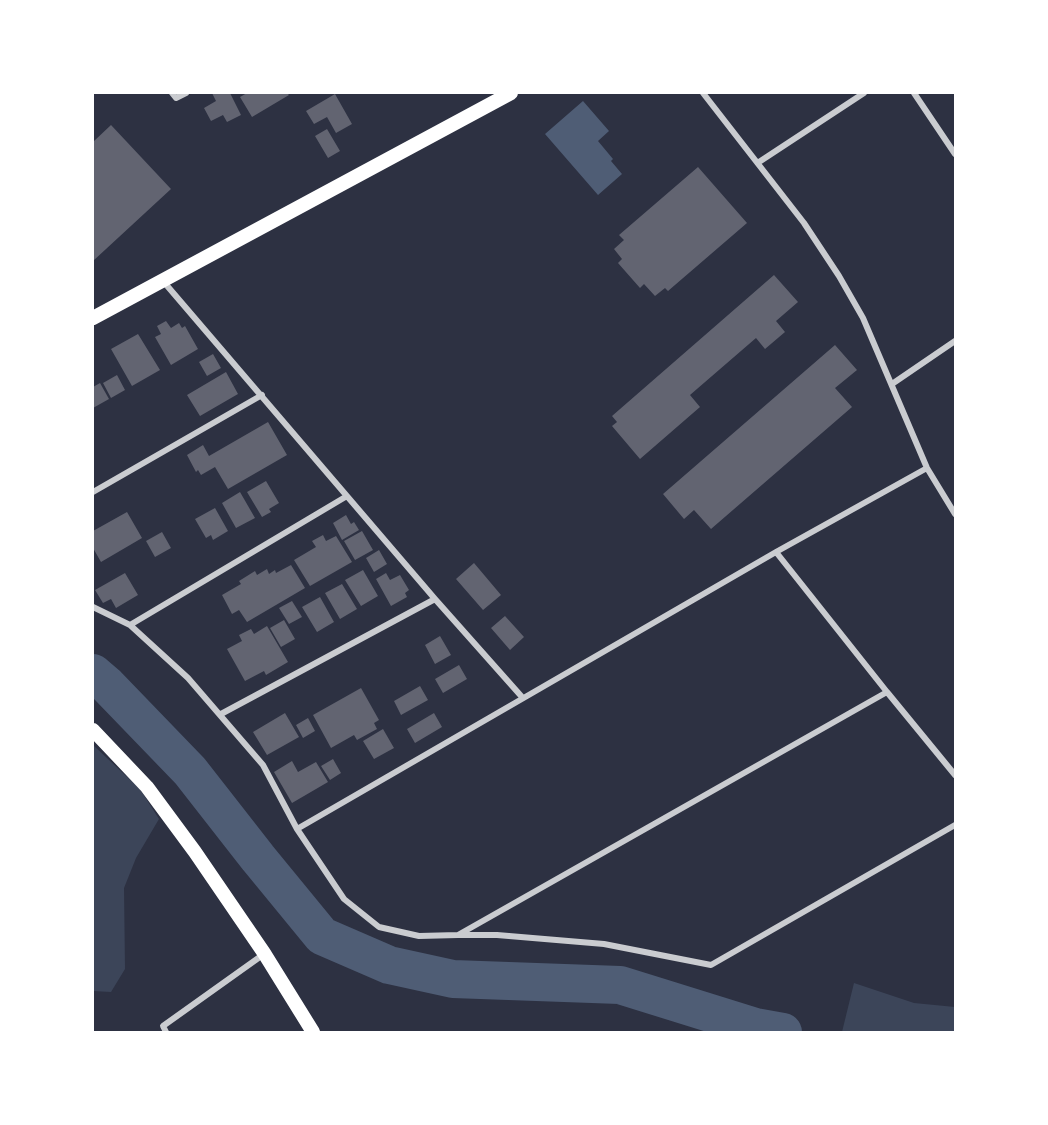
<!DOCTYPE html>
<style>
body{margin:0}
#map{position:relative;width:1048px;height:1125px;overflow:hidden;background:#2d3142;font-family:"Fira Sans Condensed",sans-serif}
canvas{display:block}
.frame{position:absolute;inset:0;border:94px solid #fff;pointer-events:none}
</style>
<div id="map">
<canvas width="1048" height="1125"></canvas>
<div class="frame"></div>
</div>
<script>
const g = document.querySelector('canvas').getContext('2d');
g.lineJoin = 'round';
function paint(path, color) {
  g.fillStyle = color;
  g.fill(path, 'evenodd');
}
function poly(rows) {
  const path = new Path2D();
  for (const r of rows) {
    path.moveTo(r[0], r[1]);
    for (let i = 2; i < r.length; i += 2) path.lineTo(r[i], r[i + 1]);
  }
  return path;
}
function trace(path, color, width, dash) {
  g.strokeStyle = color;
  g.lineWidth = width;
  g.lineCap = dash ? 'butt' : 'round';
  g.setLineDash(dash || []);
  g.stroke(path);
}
paint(poly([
 [93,745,140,789,159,819,136,858,124,888,125,969,111,992,93,991],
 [854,983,914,1003,955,1007,955,1032,842,1032]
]), '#3c4559');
paint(poly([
 [583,101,609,131,598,141,613,159,611,161,622,174,598,195,545,134]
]), '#4f5d75');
trace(poly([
 [93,673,107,685,190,771,258,858,322,936,389,965,453,979,620,985,755,1027,783,1032]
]), '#4f5d75', 38);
paint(poly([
 [212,93,230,93,241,115,227,122,223,115,211,121,204,108,216,101],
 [247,93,287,93,289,95,252,117,240,97],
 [335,94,352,124,336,133,327,117,314,124,306,111],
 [111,125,171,189,93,261,93,142],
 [327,129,340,151,328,158,315,136],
 [698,167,747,223,668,291,665,288,655,296,644,284,640,288,618,263,622,259,614,249,624,240,619,235],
 [774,275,798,302,776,321,785,332,765,349,756,338,690,395,700,407,640,459,612,426,617,422,612,416],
 [166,321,171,328,179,323,182,328,185,326,198,349,171,365,155,337,161,334,157,326],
 [138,334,160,370,132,386,111,349],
 [835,345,857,370,835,388,852,407,711,529,694,510,684,519,663,494],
 [213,354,221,368,207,376,199,362],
 [226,372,238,394,200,416,187,395],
 [117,375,125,390,111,398,103,383],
 [100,383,109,399,93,408,93,387],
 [268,422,287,455,228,489,215,467,201,475,198,470,196,472,187,455,203,445,209,456],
 [266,481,279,503,269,509,271,512,262,517,247,492],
 [240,492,255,518,236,528,222,503],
 [215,508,228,531,213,540,211,535,206,538,195,519],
 [127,512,142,538,101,562,93,548,93,531],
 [346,515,351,524,354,522,359,530,342,540,333,523],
 [362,531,373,550,355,560,344,541],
 [162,532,171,548,155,557,146,541],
 [323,535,326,541,336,536,352,562,310,586,294,560,316,547,312,541],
 [379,550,387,564,374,572,366,558],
 [474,563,501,595,483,610,456,579],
 [291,565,305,588,247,622,239,610,232,614,222,595,241,584,239,581,255,571,257,575,267,569,269,574,275,570,276,573],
 [363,570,378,596,361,606,345,580],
 [125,573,138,595,116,608,111,599,103,603,95,590],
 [386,573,390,580,400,575,409,590,405,593,407,597,391,606,376,579],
 [342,584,357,609,340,619,325,593],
 [320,597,334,622,317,632,302,607],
 [292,601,302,617,289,624,279,608],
 [505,616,524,637,510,650,491,628],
 [284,620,295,639,281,647,270,628],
 [267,626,288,662,266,675,264,671,245,681,227,649,242,641,239,635,251,629,254,634],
 [440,636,451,655,435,664,425,645],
 [459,665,467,679,443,693,435,679],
 [420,686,428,700,401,715,394,701],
 [361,688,379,720,374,723,377,729,357,740,354,735,331,748,313,715],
 [285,713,299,737,267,755,253,732],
 [434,713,442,727,415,743,407,729],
 [308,718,315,731,303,738,296,725],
 [383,729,394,748,374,759,363,741],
 [333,759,341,773,330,780,321,766],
 [292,761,298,772,316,762,328,782,292,803,274,772]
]), '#626471');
trace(poly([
 [172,93,176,98,186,93],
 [703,93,804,223,839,276,863,318,927,468,955,514],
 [914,93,955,154],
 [759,162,864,93],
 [163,281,435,599,522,697],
 [892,384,955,341],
 [93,492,262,395],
 [93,607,130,625,347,496],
 [130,625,188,678,263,765,297,829,344,899,379,927,419,936,458,935,887,692,776,552],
 [887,692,955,775],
 [221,714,435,599],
 [297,829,776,552,927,468],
 [459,935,497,935,604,944,711,965,955,825],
 [166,1032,163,1026,264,954]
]), '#caccd0', 6);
trace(poly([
 [93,318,511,93],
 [93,730,147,787,195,852,264,953,313,1032]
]), '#fff', 14);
</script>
